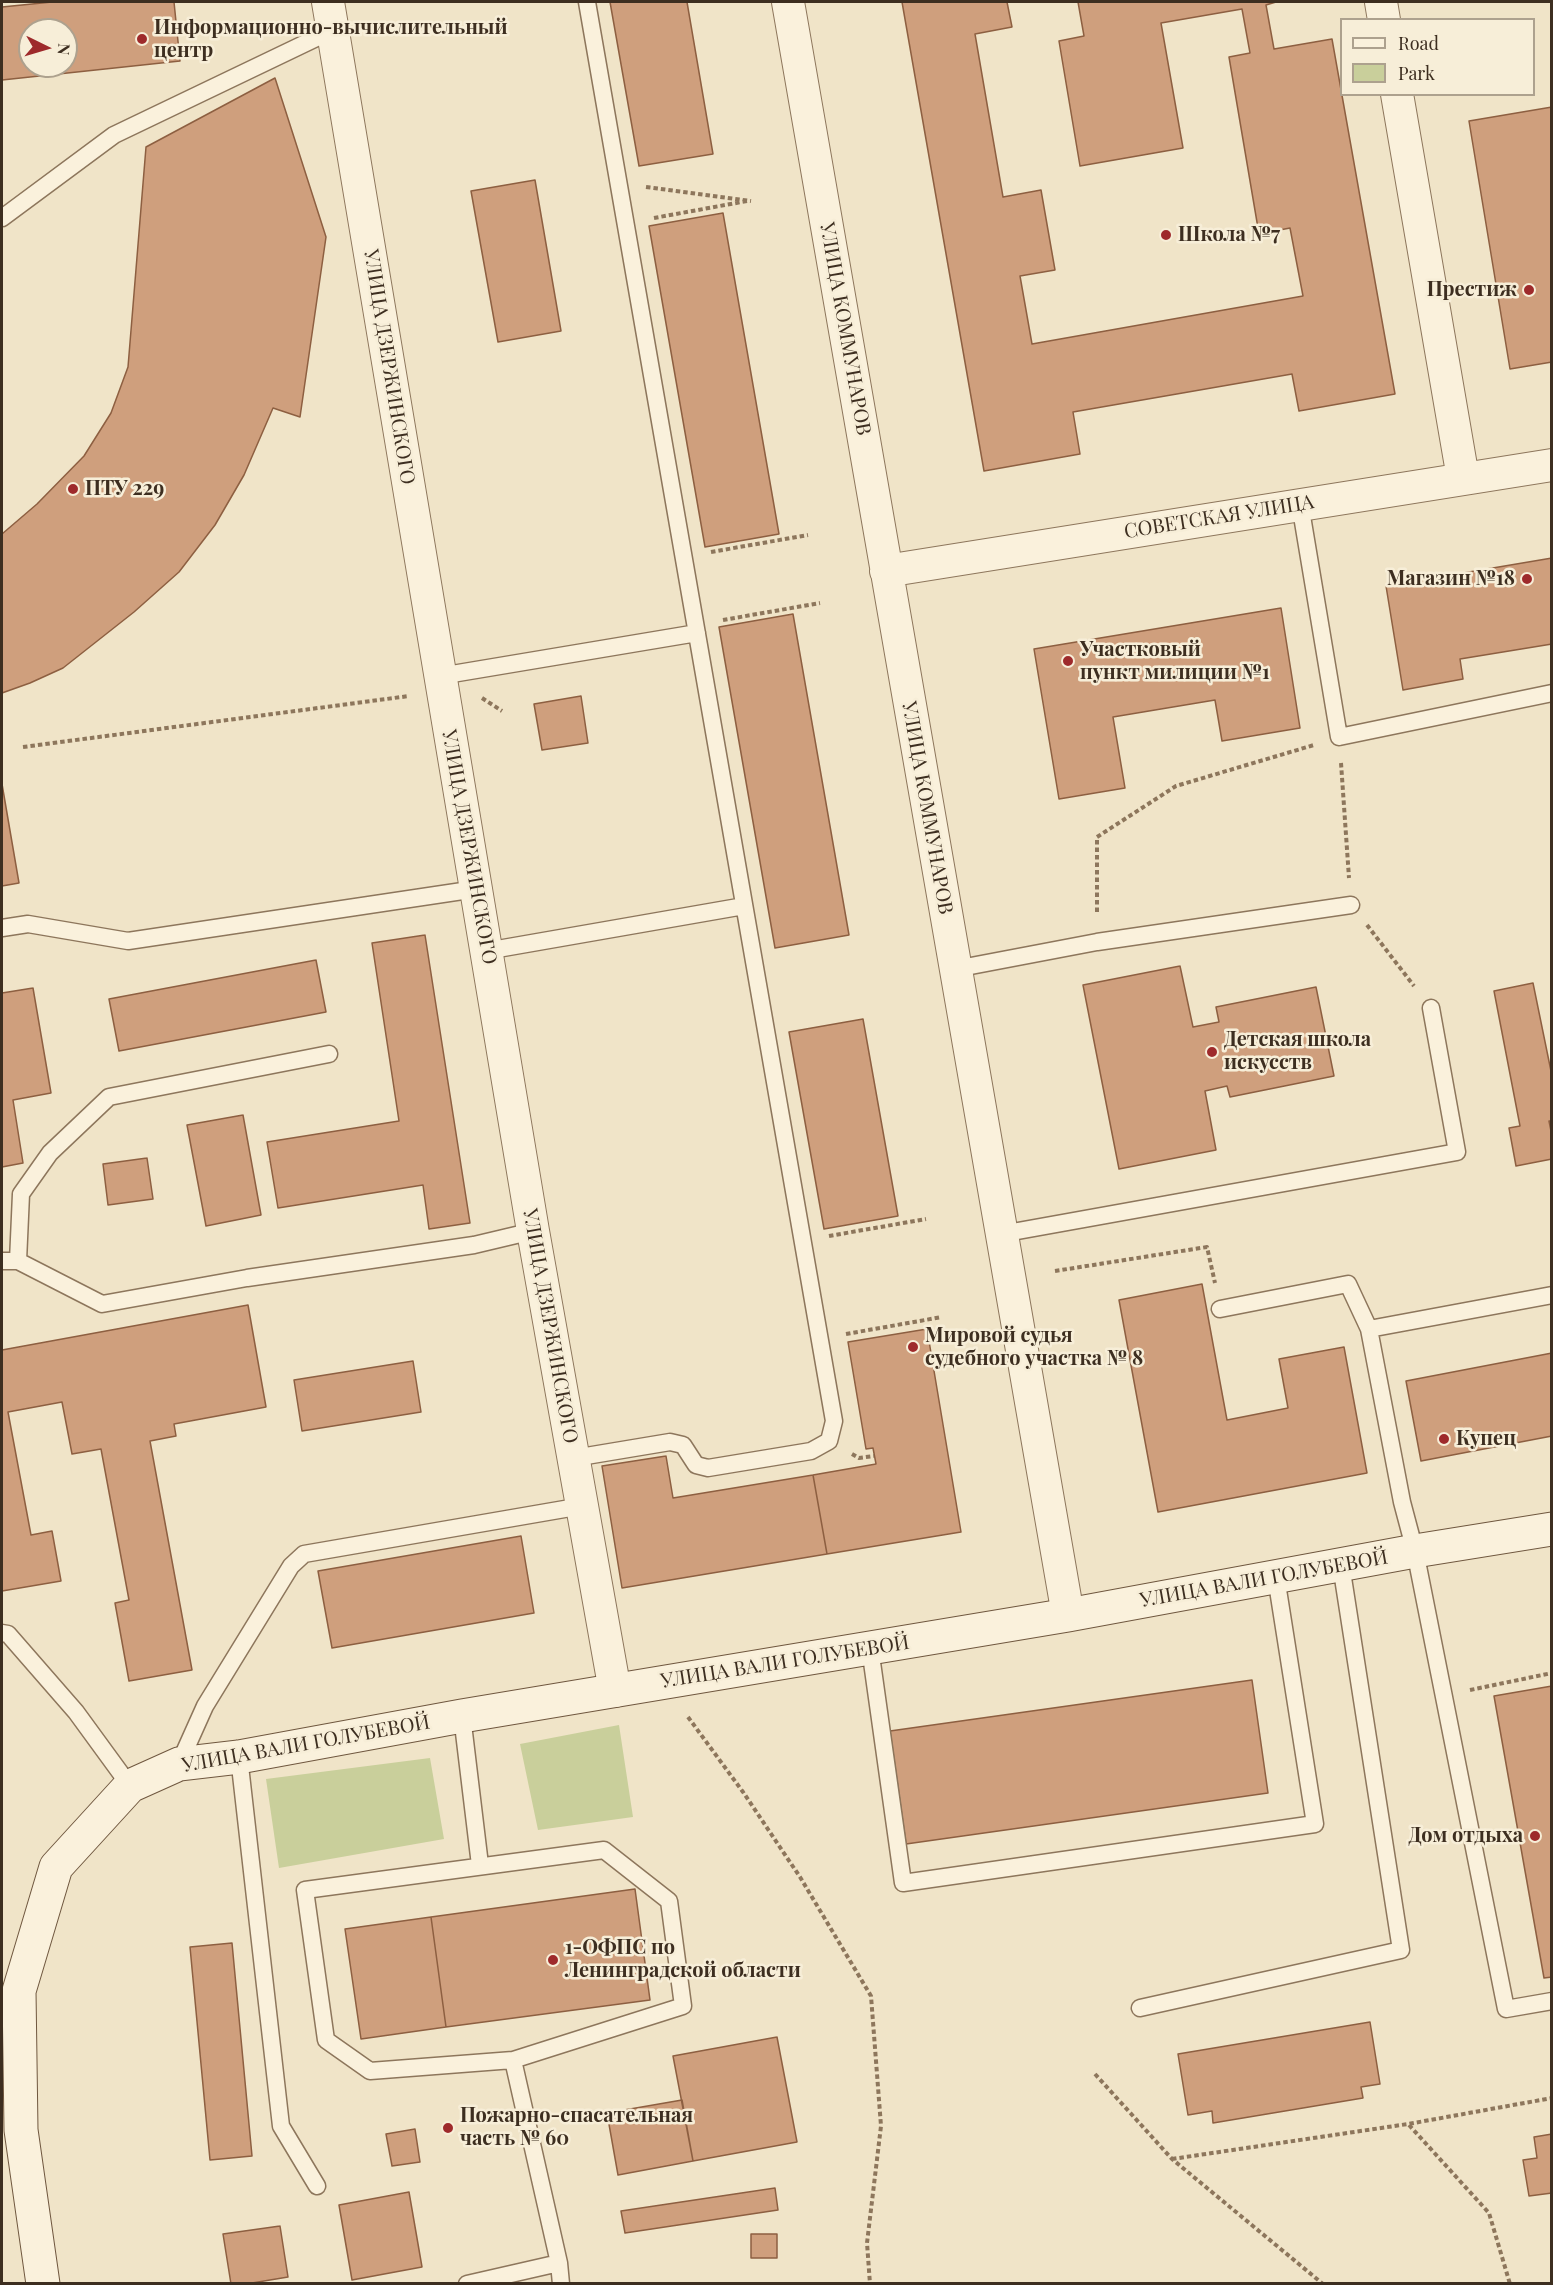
<!DOCTYPE html>
<meta charset="utf-8">
<style>
body{margin:0}
#map{position:relative;width:1553px;height:2285px;overflow:hidden;background:#f0e4c8;font-family:"Playfair Display",serif}
canvas{display:block}
.frame{position:absolute;inset:0;border:3px solid #3d2e20;pointer-events:none}
.legend{position:absolute;left:1340px;top:18px;width:195px;height:78px;box-sizing:border-box;background:#f7eed8;border:2px solid #ada18e;margin:0;padding:8px 10px;list-style:none;font-size:18px;color:#3d2e20}
.legend li{display:flex;align-items:center;gap:12px;height:30px}
.legend b{width:30px;border:2px solid #ada18e}
.north{position:absolute;left:18px;top:18px;width:60px;height:60px;box-sizing:border-box;background:#f7eed8;border:2px solid #ada18e;border-radius:50%;rotate:95deg;font-size:16px;font-weight:700;line-height:24px;text-align:center;color:#3d2e20}
.north::after{content:'';display:block;margin:auto;width:21px;height:27px;background:#9e2a2b;clip-path:polygon(50% 0,100% 100%,50% 72%,0 100%)}
</style>
<div id="map">
<canvas width="1553" height="2285"></canvas>
<div class="frame"></div>
<ul class="legend">
<li><b style="height:8px;background:#faf1dc"></b>Road</li>
<li><b style="height:16px;background:#c9cf9b"></b>Park</li>
</ul>
<div class="north">N</div>
</div>
<script>
const g = document.querySelector('canvas').getContext('2d');
g.lineJoin = 'round';
function paint(path, color) {
  g.fillStyle = color;
  g.fill(path, 'evenodd');
}
function poly(rows) {
  const path = new Path2D();
  for (const r of rows) {
    path.moveTo(r[0], r[1]);
    for (let i = 2; i < r.length; i += 2) path.lineTo(r[i], r[i + 1]);
  }
  return path;
}
function trace(path, color, width, dash) {
  g.strokeStyle = color;
  g.lineWidth = width;
  g.lineCap = dash ? 'butt' : 'round';
  g.setLineDash(dash || []);
  g.stroke(path);
}
function label(font, color, halo, rows, align = 'center') {
  g.font = font + ' "Playfair Display",serif';
  g.lineWidth = 5;
  g.setLineDash([]);
  g.textBaseline = 'middle';
  g.strokeStyle = halo;
  g.fillStyle = color;
  for (const [text, x, y, turn = 0] of rows) {
    g.save();
    g.translate(x, y);
    g.rotate((+turn || 0) * Math.PI / 180);
    g.textAlign = isNaN(turn) ? turn : align;
    if (halo) g.strokeText(text, 0, 0);
    g.fillText(text, 0, 0);
    g.restore();
  }
}
paint(poly([
 [619,1725,633,1817,538,1830,520,1744],
 [430,1758,444,1839,279,1868,266,1779]
]), '#c9cf9b');
const building = poly([
 [52,2,174,2,180,61,2,80,2,7,52,2],
 [30,30,66,30,66,66,30,66,30,30],
 [610,2,687,2,713,154,639,166,610,2],
 [902,2,1007,2,1012,27,975,34,1003,197,1041,190,1055,270,1020,276,1032,344,1303,296,1290,228,1259,234,1229,57,1250,53,1242,9,1161,23,1183,148,1080,166,1059,41,1084,36,1078,2,1276,2,1266,5,1274,49,1332,39,1395,394,1299,411,1292,374,1073,412,1080,454,984,471,902,2],
 [275,78,326,237,300,417,273,408,244,475,215,525,179,572,134,612,63,668,30,683,2,693,2,534,37,504,84,456,111,413,128,367,146,147,275,78],
 [1552,107,1552,362,1510,369,1469,121,1552,107],
 [535,180,561,331,498,342,471,191,535,180],
 [723,213,779,534,705,547,649,226,723,213],
 [1552,558,1552,644,1460,659,1463,679,1403,690,1386,586,1552,558],
 [1281,608,1300,728,1222,741,1215,700,1113,717,1125,788,1059,799,1034,649,1281,608],
 [793,614,849,935,775,948,719,627,793,614],
 [581,696,588,743,542,750,534,704,581,696],
 [2,784,19,883,2,886,2,784],
 [425,935,470,1223,429,1229,423,1185,278,1208,267,1142,399,1121,372,943,425,935],
 [316,960,326,1012,119,1051,109,999,316,960],
 [1180,966,1193,1027,1219,1022,1216,1007,1316,987,1334,1076,1230,1097,1227,1086,1205,1091,1216,1150,1119,1169,1083,985,1180,966],
 [1533,983,1552,1076,1552,1121,1549,1121,1552,1136,1552,1159,1516,1166,1509,1128,1520,1126,1494,991,1533,983],
 [33,988,51,1093,13,1100,23,1163,2,1167,2,993,33,988],
 [863,1019,898,1216,824,1229,789,1032,863,1019],
 [243,1115,261,1215,206,1226,187,1125,243,1115],
 [147,1158,153,1199,108,1205,103,1164,147,1158],
 [1202,1284,1227,1420,1288,1408,1279,1359,1344,1347,1367,1473,1158,1512,1119,1300,1202,1284],
 [248,1305,266,1407,174,1424,176,1436,150,1441,192,1670,129,1681,115,1603,129,1600,101,1449,72,1454,62,1402,8,1412,31,1535,52,1531,61,1581,2,1591,2,1350,248,1305],
 [927,1329,961,1532,827,1554,813,1475,876,1464,873,1448,866,1449,848,1342,927,1329],
 [1552,1353,1552,1436,1421,1461,1406,1381,1552,1353],
 [413,1361,421,1412,302,1431,294,1380,413,1361],
 [666,1456,673,1498,813,1475,827,1554,622,1588,602,1466,666,1456],
 [521,1536,534,1613,332,1648,318,1571,521,1536],
 [1252,1680,1268,1793,906,1844,890,1731,1252,1680],
 [1552,1686,1552,1977,1544,1978,1494,1696,1552,1686],
 [635,1889,650,2000,446,2027,431,1917,635,1889],
 [431,1917,446,2027,361,2039,345,1929,431,1917],
 [232,1943,252,2156,210,2160,190,1947,232,1943],
 [1370,2022,1380,2084,1361,2087,1363,2098,1213,2123,1212,2111,1188,2115,1178,2054,1370,2022],
 [777,2037,797,2142,693,2161,673,2056,777,2037],
 [682,2100,693,2161,618,2175,607,2113,682,2100],
 [415,2129,420,2162,392,2166,386,2134,415,2129],
 [1552,2134,1552,2193,1529,2196,1523,2160,1537,2158,1534,2137,1552,2134],
 [775,2188,778,2210,625,2233,621,2211,775,2188],
 [409,2192,422,2267,352,2280,339,2205,409,2192],
 [280,2226,288,2277,246,2284,231,2284,223,2234,280,2226],
 [751,2234,777,2234,777,2258,751,2258,751,2234]
]);
paint(building, '#cf9f7d');
trace(building, '#8d5f41', 1.5);
const service = poly([
 [2,218,114,135,333,30],
 [1300,504,1339,737,1552,693],
 [440,676,697,633],
 [2,928,28,924,128,941,476,889],
 [486,951,744,906],
 [955,969,1097,942,1351,905],
 [1001,1234,1457,1152,1431,1008],
 [2,1261,18,1261,102,1304,247,1278,474,1245,533,1231],
 [18,1261,21,1194,50,1153,109,1097,329,1054],
 [1220,1309,1348,1284,1369,1329,1402,1502,1415,1551,1506,2009,1552,2001],
 [1369,1329,1552,1295],
 [574,1458,670,1442,683,1445,696,1465,708,1468,811,1451,829,1441,834,1421,587,2],
 [2,1633,8,1634,76,1712,130,1786],
 [870,1648,903,1883,1315,1824,1276,1577],
 [462,1716,480,1865],
 [239,1757,281,2126,317,2186],
 [179,1764,205,1706,291,1566,304,1554,582,1506],
 [1140,2008,1401,1950,1341,1565],
 [513,2060,370,2071,326,2040,305,1890,604,1850,669,1901,683,2006,513,2060,559,2263,561,2284],
 [467,2284,559,2263]
]);
const minor = poly([
 [328,2,533,1231,615,1691],
 [788,2,1068,1615],
 [1381,2,1384,20],
 [1397,94,1463,478],
 [886,571,1552,465]
]);
const secondary = poly([
 [43,2284,21,2130,19,1991,56,1867,130,1786,179,1764,239,1757,462,1716,1068,1615,1415,1551,1552,1529]
]);
trace(service, '#8d765c', 19);
trace(minor, '#8d765c', 34);
trace(secondary, '#6f573f', 35);
trace(poly([
 [646,187,751,201],
 [654,218,747,201],
 [711,552,808,535],
 [723,620,820,603],
 [482,698,502,711],
 [23,747,409,696],
 [1341,763,1349,878],
 [1097,912,1097,837,1176,786,1314,745],
 [1367,925,1414,986],
 [829,1236,926,1219],
 [1055,1271,1207,1247,1215,1283],
 [846,1334,942,1317],
 [852,1454,859,1458,874,1456],
 [1470,1690,1552,1673],
 [688,1717,743,1792,800,1877,871,1996,881,2126,867,2243,870,2284],
 [1095,2074,1172,2159,1323,2284],
 [1409,2125,1489,2213,1510,2284],
 [1172,2159,1408,2124,1552,2098]
]), '#8d765c', 4, [4.5, 3]);
trace(service, '#faf1dc', 16);
trace(minor, '#faf1dc', 32);
trace(secondary, '#faf1dc', 33);
for (const [x, y, r, color] of [
 [142,39,6,"#9e2a2b"],
 [1166,235,6,"#9e2a2b"],
 [1529,290,6,"#9e2a2b"],
 [73,489,6,"#9e2a2b"],
 [1527,579,6,"#9e2a2b"],
 [1068,661,6,"#9e2a2b"],
 [1212,1052,6,"#9e2a2b"],
 [913,1347,6,"#9e2a2b"],
 [1444,1439,6,"#9e2a2b"],
 [1535,1836,6,"#9e2a2b"],
 [553,1960,6,"#9e2a2b"],
 [448,2128,6,"#9e2a2b"]
]) {
  const dot = new Path2D();
  dot.arc(x, y, r, 0, 2 * Math.PI);
  g.fillStyle = color;
  g.fill(dot);
  trace(dot, '#f7eed8', 2);
}
label('bold 20px', '#3d2e20', '#f7eed8', [
 ["Информационно-вычислительный",154,28],
 ["центр",154,51],
 ["Школа №7",1178,235],
 ["Престиж",1517,290,"right"],
 ["ПТУ 229",85,489],
 ["Магазин №18",1515,579,"right"],
 ["Участковый",1080,650],
 ["пункт милиции №1",1080,673],
 ["Детская школа",1224,1040],
 ["искусств",1224,1063],
 ["Мировой судья",925,1336],
 ["судебного участка № 8",925,1359],
 ["Купец",1456,1439],
 ["Дом отдыха",1523,1836,"right"],
 ["1-ОФПС по",565,1948],
 ["Ленинградской области",565,1971],
 ["Пожарно-спасательная",460,2116],
 ["часть № 60",460,2139]
], 'left');
label('20px', '#3d2e20', '#f7eed8', [
 ["УЛИЦА КОММУНАРОВ",845,329,80],
 ["УЛИЦА ДЗЕРЖИНСКОГО",389,367,81],
 ["СОВЕТСКАЯ УЛИЦА",1219,517,-9],
 ["УЛИЦА КОММУНАРОВ",927,808,80],
 ["УЛИЦА ДЗЕРЖИНСКОГО",469,847,80],
 ["УЛИЦА ДЗЕРЖИНСКОГО",550,1326,80],
 ["УЛИЦА ВАЛИ ГОЛУБЕВОЙ",1264,1579,-10],
 ["УЛИЦА ВАЛИ ГОЛУБЕВОЙ",785,1662,-9],
 ["УЛИЦА ВАЛИ ГОЛУБЕВОЙ",306,1744,-10]
]);
</script>
